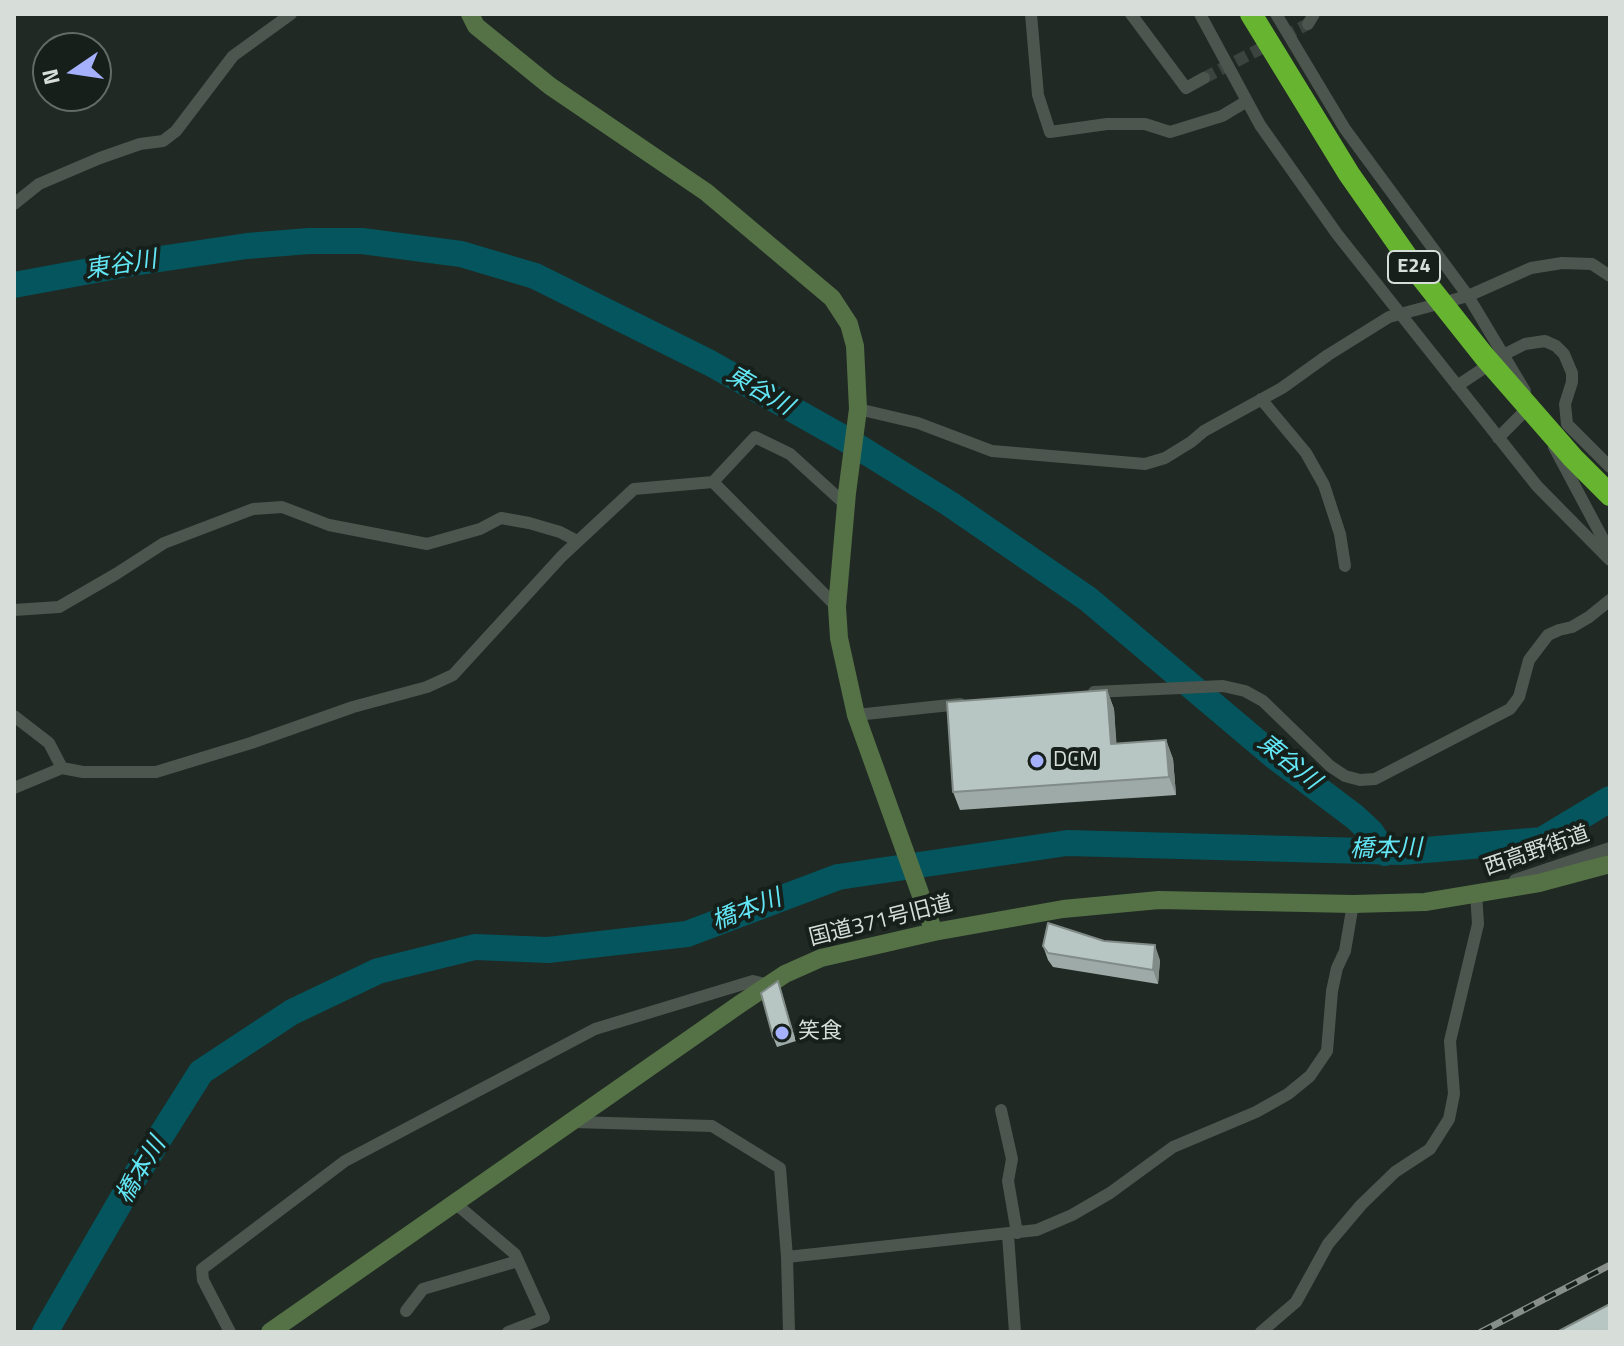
<!DOCTYPE html>
<meta charset="utf-8">
<style>
body{margin:0}
#map{position:relative;width:1624px;height:1346px;overflow:hidden;background:#202923;font-family:"Titillium Web",sans-serif}
canvas{display:block}
.frame{position:absolute;inset:0;border:16px solid #d7ddd9;pointer-events:none}
.north{position:absolute;left:32px;top:32px;width:80px;height:80px;box-sizing:border-box;background:#161f1a;border:2px solid #636b66;border-radius:50%;rotate:257deg;font-size:22px;font-weight:700;line-height:32px;text-align:center;color:#d7ddd9}
.north::after{content:'';display:block;margin:auto;width:28px;height:36px;background:#a5b1fc;clip-path:polygon(50% 0,100% 100%,50% 72%,0 100%)}
</style>
<div id="map">
<canvas width="1624" height="1346"></canvas>
<div class="frame"></div>
<div class="north">N</div>
</div>
<script>
const g = document.querySelector('canvas').getContext('2d');
g.lineJoin = 'round';
function poly(rows) {
  const path = new Path2D();
  for (const r of rows) {
    path.moveTo(r[0], r[1]);
    for (let i = 2; i < r.length; i += 2) path.lineTo(r[i], r[i + 1]);
  }
  return path;
}
function trace(path, color, width, dash) {
  g.strokeStyle = color;
  g.lineWidth = width;
  g.lineCap = dash ? 'butt' : 'round';
  g.setLineDash(dash || []);
  g.stroke(path);
}
function paint(path, color) {
  g.fillStyle = color;
  g.fill(path, 'evenodd');
}
function label(font, color, halo, rows, align = 'center') {
  g.font = font + ' "Titillium Web","Noto Sans JP",sans-serif';
  g.lineWidth = 8;
  g.setLineDash([]);
  g.textBaseline = 'middle';
  g.strokeStyle = halo;
  g.fillStyle = color;
  for (const [text, x, y, turn = 0] of rows) {
    g.save();
    g.translate(x, y);
    g.rotate((+turn || 0) * Math.PI / 180);
    g.textAlign = isNaN(turn) ? turn : align;
    if (halo) g.strokeText(text, 0, 0);
    g.fillText(text, 0, 0);
    g.restore();
  }
}
trace(poly([
 [14,285,133,263,247,246,309,241,362,241,461,254,535,276,710,363,847,440,950,504,1088,599,1274,756,1355,817,1371,832,1385,853],
 [45,1332,133,1180,201,1072,292,1012,378,971,475,947,548,950,687,934,838,877,1067,843,1402,852,1542,840,1610,799]
]), '#04555d', 26);
trace(poly([
 [1204,78,1308,24]
]), '#3b443e', 12, [12, 6]);
trace(poly([
 [1031,14,1038,95,1050,132,1107,124,1145,124,1170,132,1222,116,1247,101],
 [1131,14,1186,88,1204,78],
 [1200,14,1260,125,1337,234,1537,486,1610,560],
 [1276,14,1345,129,1468,296,1525,391],
 [1308,24,1314,14],
 [14,204,39,184,100,158,140,144,163,141,176,131,233,56,291,14],
 [1457,386,1505,354,1525,344,1545,341,1556,346,1564,354,1572,373,1572,382,1565,404,1567,424,1610,467],
 [1261,399,1306,453,1324,485,1340,534,1345,566],
 [858,409,918,423,992,451,1145,464,1165,458,1191,442,1204,431,1282,388,1328,355,1389,317,1468,296,1531,268,1562,263,1592,264,1610,276],
 [1498,438,1530,406],
 [1554,447,1610,552],
 [713,482,755,437,790,454,846,505],
 [14,610,59,607,116,574,164,543,253,509,282,507,329,525,427,544,480,529,501,518,529,523,560,532,577,541],
 [1094,692,1223,686,1245,691,1263,701,1330,766,1345,776,1360,780,1375,779,1510,709,1519,697,1529,660,1548,635,1559,630,1572,627,1589,617,1610,600],
 [856,715,960,704],
 [14,716,49,743,62,768],
 [14,788,62,768,83,772,156,772,251,743,353,707,427,687,453,675,562,556,634,489,713,482,837,607],
 [1515,880,1610,848],
 [1001,1110,1012,1159,1008,1181,1017,1233],
 [573,1122,712,1126,780,1168,787,1257,789,1332],
 [456,1204,515,1254,544,1318,508,1332],
 [1008,1235,1015,1332],
 [787,1257,1037,1230,1072,1215,1110,1193,1173,1147,1256,1112,1288,1094,1310,1076,1327,1051,1332,991,1337,968,1345,951,1353,904],
 [406,1311,423,1289,518,1261],
 [230,1332,203,1280,202,1269,345,1161,595,1029,753,981,769,985],
 [1261,1332,1296,1302,1328,1244,1361,1205,1395,1172,1430,1149,1449,1119,1454,1094,1450,1041,1478,924,1476,893,1482,891]
]), '#4c564f', 12);
trace(poly([
 [470,14,476,26,550,86,706,192,832,298,849,324,855,346,858,409,847,493,837,607,839,638,856,715,934,932],
 [270,1332,740,1004,785,974,821,958,934,932,1063,909,1159,900,1353,904,1425,902,1539,883,1610,864]
]), '#547246', 18);
trace(poly([
 [1251,14,1349,174,1419,274,1484,356,1573,458,1610,495]
]), '#67b431', 22);
const rail = poly([
 [1481,1332,1610,1265]
]);
trace(rail, '#888f8a', 7);
trace(rail, '#161f1a', 4, [12]);
paint(poly([
 [1107,690,1114,709,1116,744,1166,740,1173,759,1176,795,960,810,953,792],
 [1043,946,1160,960,1158,984,1053,967,1048,960],
 [778,981,796,1041,777,1047,773,1037]
]), '#9eaaa8');
paint(poly([
 [1107,690,1114,709,1118,763,1111,744],
 [1166,740,1173,759,1176,795,1169,777],
 [1155,945,1160,960,1158,984,1153,970]
]), '#818b88');
const building = poly([
 [1107,690,1111,744,1166,740,1169,777,953,792,947,702,1107,690],
 [1048,923,1104,941,1155,945,1153,970,1048,953,1043,946,1048,923],
 [778,981,792,1031,773,1037,761,993,778,981],
 [1610,1304,1610,1332,1557,1332,1610,1304]
]);
paint(building, '#b8c6c3');
trace(building, '#818b88', 2);
for (const [x, y, r, color] of [
 [1037,761,8,"#a5b1fc"],
 [782,1033,8,"#a5b1fc"]
]) {
  const dot = new Path2D();
  dot.arc(x, y, r, 0, 2 * Math.PI);
  g.fillStyle = color;
  g.fill(dot);
  trace(dot, '#161f1a', 3);
}
for (const [x, y, w] of [
 [1414,267,52]
]) {
  const box = new Path2D();
  box.roundRect(x - w / 2, y - 16, w, 32, 6);
  g.fillStyle = '#161f1a';
  g.fill(box);
  trace(box, '#d7ddd9', 2);
}
label('bold 20px', '#d7ddd9', null, [
 ["E24",1414,267]
]);
label('22px', '#d7ddd9', '#161f1a', [
 ["DCM",1053,761],
 ["笑食",798,1033]
], 'left');
label('22px', '#d7ddd9', '#161f1a', [
 ["西高野街道",1537,852,-19],
 ["国道371号旧道",881,922,-14]
]);
label('italic 24px', '#63e7f6', '#161f1a', [
 ["東谷川",121,266,-9],
 ["東谷川",759,392,30],
 ["東谷川",1288,763,39],
 ["橋本川",1386,850,-1],
 ["橋本川",747,911,-21],
 ["橋本川",142,1171,-59]
]);
</script>
